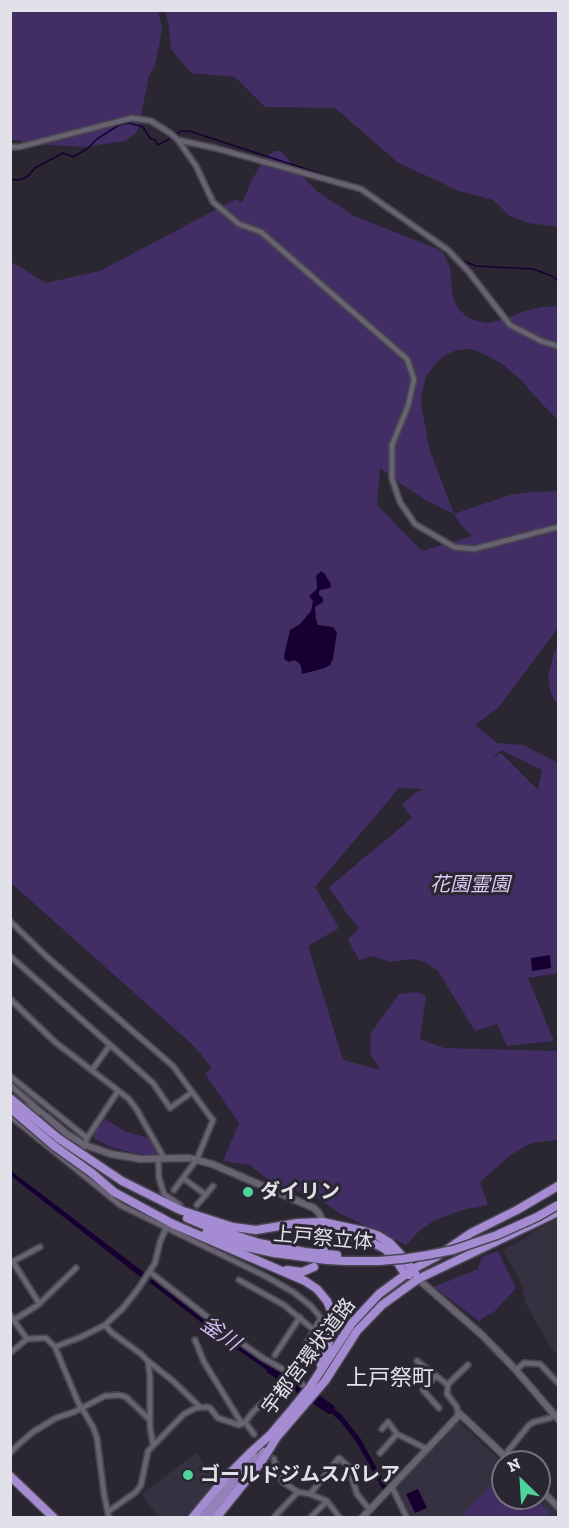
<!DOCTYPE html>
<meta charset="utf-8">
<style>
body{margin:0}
#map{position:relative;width:569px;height:1528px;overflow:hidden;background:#2a2733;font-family:"Zilla Slab",serif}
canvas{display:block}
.frame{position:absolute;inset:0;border:12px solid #e2e0e8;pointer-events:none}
.north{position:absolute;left:491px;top:1450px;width:60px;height:60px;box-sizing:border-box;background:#2a2733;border:2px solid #74717b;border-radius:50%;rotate:335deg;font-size:16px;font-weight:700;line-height:24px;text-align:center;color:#e2e0e8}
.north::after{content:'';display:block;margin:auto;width:21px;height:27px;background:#4ed39a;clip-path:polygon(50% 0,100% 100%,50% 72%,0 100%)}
</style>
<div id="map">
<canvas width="569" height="1528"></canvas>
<div class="frame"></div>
<div class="north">N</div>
</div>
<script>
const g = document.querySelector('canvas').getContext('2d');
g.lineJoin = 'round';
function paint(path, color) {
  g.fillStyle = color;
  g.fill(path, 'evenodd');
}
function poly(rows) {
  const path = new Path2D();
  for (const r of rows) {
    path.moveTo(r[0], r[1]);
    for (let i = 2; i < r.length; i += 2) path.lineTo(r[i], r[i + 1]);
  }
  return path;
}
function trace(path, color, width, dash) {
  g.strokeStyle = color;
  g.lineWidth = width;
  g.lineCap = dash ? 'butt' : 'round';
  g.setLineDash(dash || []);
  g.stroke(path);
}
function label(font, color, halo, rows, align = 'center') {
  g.font = font + ' "Zilla Slab","Noto Sans JP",serif';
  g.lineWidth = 6;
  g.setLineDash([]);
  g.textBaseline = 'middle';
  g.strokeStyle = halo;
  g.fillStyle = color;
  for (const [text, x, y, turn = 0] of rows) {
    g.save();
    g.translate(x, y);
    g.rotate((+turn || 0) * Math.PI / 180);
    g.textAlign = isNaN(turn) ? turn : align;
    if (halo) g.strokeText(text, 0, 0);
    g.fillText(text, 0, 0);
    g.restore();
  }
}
paint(poly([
 [558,1219,558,1356,551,1348,526,1304,522,1285,503,1250,524,1239,538,1229],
 [458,1421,503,1463,503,1498,539,1498,539,1496,557,1513,552,1518,411,1517,396,1486],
 [196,1453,208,1471,218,1480,186,1517,158,1517,142,1494]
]), '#363141');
paint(poly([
 [10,11,158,11,162,28,159,46,155,66,149,75,139,126,136,133,125,141,84,147,32,144,11,139],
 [165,11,558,11,558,227,529,223,510,216,493,200,459,191,397,162,335,108,265,107,235,77,191,73,171,49,169,27],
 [275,151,281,151,301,175,318,192,354,216,438,249,444,254,450,268,452,294,457,307,466,316,476,321,488,323,502,320,525,311,542,307,558,306,558,420,542,404,520,379,501,363,484,354,472,349,457,350,444,356,435,364,426,377,422,393,421,404,430,451,454,514,510,495,532,492,558,491,558,628,498,708,475,725,497,743,523,745,558,763,558,973,528,978,554,1041,507,1046,497,1024,475,1031,438,971,425,962,412,959,390,962,372,956,359,960,348,940,359,928,347,914,329,887,412,818,402,805,413,794,423,789,399,788,315,887,339,928,308,946,343,1060,381,1070,370,1054,371,1033,399,994,416,992,426,996,420,1039,444,1048,558,1051,558,1140,531,1143,511,1155,480,1182,488,1205,466,1209,435,1220,418,1232,406,1245,339,1213,314,1195,283,1187,270,1181,250,1165,223,1161,239,1123,205,1074,212,1068,194,1046,11,883,10,261,46,283,100,271,236,199,242,203,251,182,260,166,267,156],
 [380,468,398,482,424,499,454,514,460,524,472,536,422,551,377,505],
 [501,750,542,770,538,790,501,753,490,760],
 [558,645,558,705,554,700,550,690,548,677,554,653],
 [105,1119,126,1132,150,1138,157,1152,154,1155,134,1153,111,1147,95,1139,93,1135],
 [498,1251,516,1288,494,1312,482,1318,480,1322,434,1287,478,1269,482,1257],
 [503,1477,503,1498,535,1498,550,1513,546,1517,460,1517,498,1478]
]), '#422e64');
paint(poly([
 [321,571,324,573,331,584,330,588,320,590,319,592,319,595,323,598,323,602,315,607,316,620,318,625,333,627,337,632,333,659,330,665,325,668,302,674,301,666,298,662,294,660,289,662,285,660,284,656,290,630,300,624,311,611,313,601,309,596,316,590,317,587,316,576],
 [550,955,551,968,532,971,531,958],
 [10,1170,146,1274,143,1279,11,1176],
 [152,1279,231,1340,284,1375,281,1380,224,1340,149,1282],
 [320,1399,341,1414,360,1438,387,1487,383,1490,357,1443,340,1421,330,1412,317,1403],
 [418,1489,427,1508,415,1513,406,1494]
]), '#170031');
trace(poly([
 [175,135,181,131,189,131,355,185],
 [10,179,18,180,27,177,35,168,63,153,73,157,87,149,97,139,119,125,129,123,143,127,150,138,155,140,158,145,171,138],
 [363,188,393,209],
 [461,260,476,266,533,269,552,276,558,281]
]), '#170031', 1.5);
trace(poly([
 [271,1369,330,1409]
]), '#170031', 10);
trace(poly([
 [254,1434,274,1459]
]), '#46434e', 4.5, [4.5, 2]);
const minor = poly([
 [178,140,215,148,361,189,448,250,469,272,510,325,541,341,558,346],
 [10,147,19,147,132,118,151,121,170,133,178,140,196,166,213,202,239,224,261,232,407,359,414,379,408,406,392,445,392,479,400,502,415,524,454,547,474,549,558,527],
 [10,921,46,956,173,1066,209,1115,213,1120,197,1159,174,1190],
 [10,956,153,1083,170,1108,191,1093],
 [10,999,55,1042,129,1099,137,1110,164,1158],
 [92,1070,110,1045],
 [10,1076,87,1138,85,1145,72,1166,120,1205,267,1277,293,1292,311,1306,321,1318,314,1330],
 [10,1085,47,1117],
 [20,1103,39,1113],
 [10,1116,72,1166],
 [87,1138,118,1091],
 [158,1158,159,1178,164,1194,180,1205],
 [183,1178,206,1195],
 [197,1205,213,1186],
 [13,1262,39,1303],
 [10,1263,40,1247],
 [150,1272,233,1337,263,1358,288,1372,303,1385],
 [239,1280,284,1305,314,1330,300,1356,280,1386,253,1412,245,1422],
 [10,1315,27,1339],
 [14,1320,38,1305,76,1268],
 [105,1325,111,1332,141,1354,148,1361,150,1377,150,1427,153,1444],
 [195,1340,204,1362,242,1424],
 [55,1347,81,1337,105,1325,123,1308,138,1289,155,1263,160,1242,166,1228],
 [10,1353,27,1339,46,1338,55,1347,78,1402,93,1427,97,1438,104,1494,109,1518],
 [275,1355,300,1317],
 [148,1361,173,1381,200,1407],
 [417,1361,448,1385,447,1394,457,1407,458,1417],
 [516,1370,524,1363,540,1364,558,1383],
 [436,1376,423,1390,439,1408],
 [448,1384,468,1365],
 [382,1429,388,1422,397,1434,427,1449],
 [10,1453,18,1445,33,1432,56,1418,74,1412,105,1396,119,1395,126,1397,150,1420],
 [380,1453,397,1434],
 [504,1456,529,1425,534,1422,550,1418,555,1415],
 [274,1459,278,1475,284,1483,298,1492,310,1494,327,1501,340,1518],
 [391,1485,407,1518],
 [310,1494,339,1458,348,1466,357,1494,369,1509],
 [109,1511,136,1492,141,1485,148,1451,184,1414,196,1408,207,1407,210,1408,218,1418,239,1425,245,1422,254,1434],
 [276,1518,275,1516,298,1492],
 [310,1518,327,1501]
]);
const tertiary = poly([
 [47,1117,67,1134,85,1145,111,1154,140,1159,189,1158,212,1164,314,1208,318,1212,329,1232],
 [418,1279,482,1335,516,1370,558,1419],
 [539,1488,558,1507],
 [362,1518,460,1414,511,1462]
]);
const primary = poly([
 [200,1518,253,1455],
 [208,1518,264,1452]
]);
const trunk = poly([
 [92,1173,114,1192,173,1224,305,1281,317,1289,327,1301,332,1313,332,1321,330,1339,321,1365],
 [122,1181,180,1210,233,1227,256,1230,298,1223,323,1222,364,1231,377,1235,390,1243,404,1258,415,1273],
 [187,1218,206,1226,259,1243,305,1252,337,1255],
 [206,1233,247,1247,274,1253,327,1260,345,1261],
 [324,1248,329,1232,357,1237,369,1241,385,1249,398,1263,405,1274,409,1275],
 [287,1270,302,1272,314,1267],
 [10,1476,54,1518],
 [192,1518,226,1477,250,1453,270,1435,293,1408,310,1387,352,1323,379,1294,413,1269,436,1257,471,1233,517,1210,558,1186],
 [216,1518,262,1461,277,1437,325,1381,357,1331,382,1305,418,1279,558,1212]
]);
trace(minor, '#494550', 8);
trace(tertiary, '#494550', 9);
trace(primary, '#494550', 10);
trace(trunk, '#494550', 11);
trace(minor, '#676371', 4.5);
trace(tertiary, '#676371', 6);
trace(primary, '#9581ba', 8);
trace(trunk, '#a48bd2', 8);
const trunkBridge = poly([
 [10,1098,58,1138,122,1181],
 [10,1108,53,1145,92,1173],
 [345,1261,379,1261,402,1259,428,1255,453,1250,497,1235,537,1217,558,1205]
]);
trace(trunkBridge, '#494550', 11, []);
trace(trunkBridge, '#a48bd2', 8);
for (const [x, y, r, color] of [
 [248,1192,6,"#4ed39a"],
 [188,1475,6,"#4ed39a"]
]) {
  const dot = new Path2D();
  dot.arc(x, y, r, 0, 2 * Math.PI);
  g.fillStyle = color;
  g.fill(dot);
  trace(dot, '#2a2733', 2);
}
label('italic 20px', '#d9cef2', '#2a2733', [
 ["花園霊園",470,885]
]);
label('bold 20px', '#e2e0e8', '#2a2733', [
 ["ダイリン",260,1192],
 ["ゴールドジムスパレア",200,1475]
], 'left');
label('20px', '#e2e0e8', '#2a2733', [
 ["上戸祭立体",323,1239,5],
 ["宇都宮環状道路",309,1357,-53]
]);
label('italic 21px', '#cebdf2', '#2a2733', [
 ["釜川",220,1334,35]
]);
label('22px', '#e6e1f1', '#2a2733', [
 ["上戸祭町",390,1379]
]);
</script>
